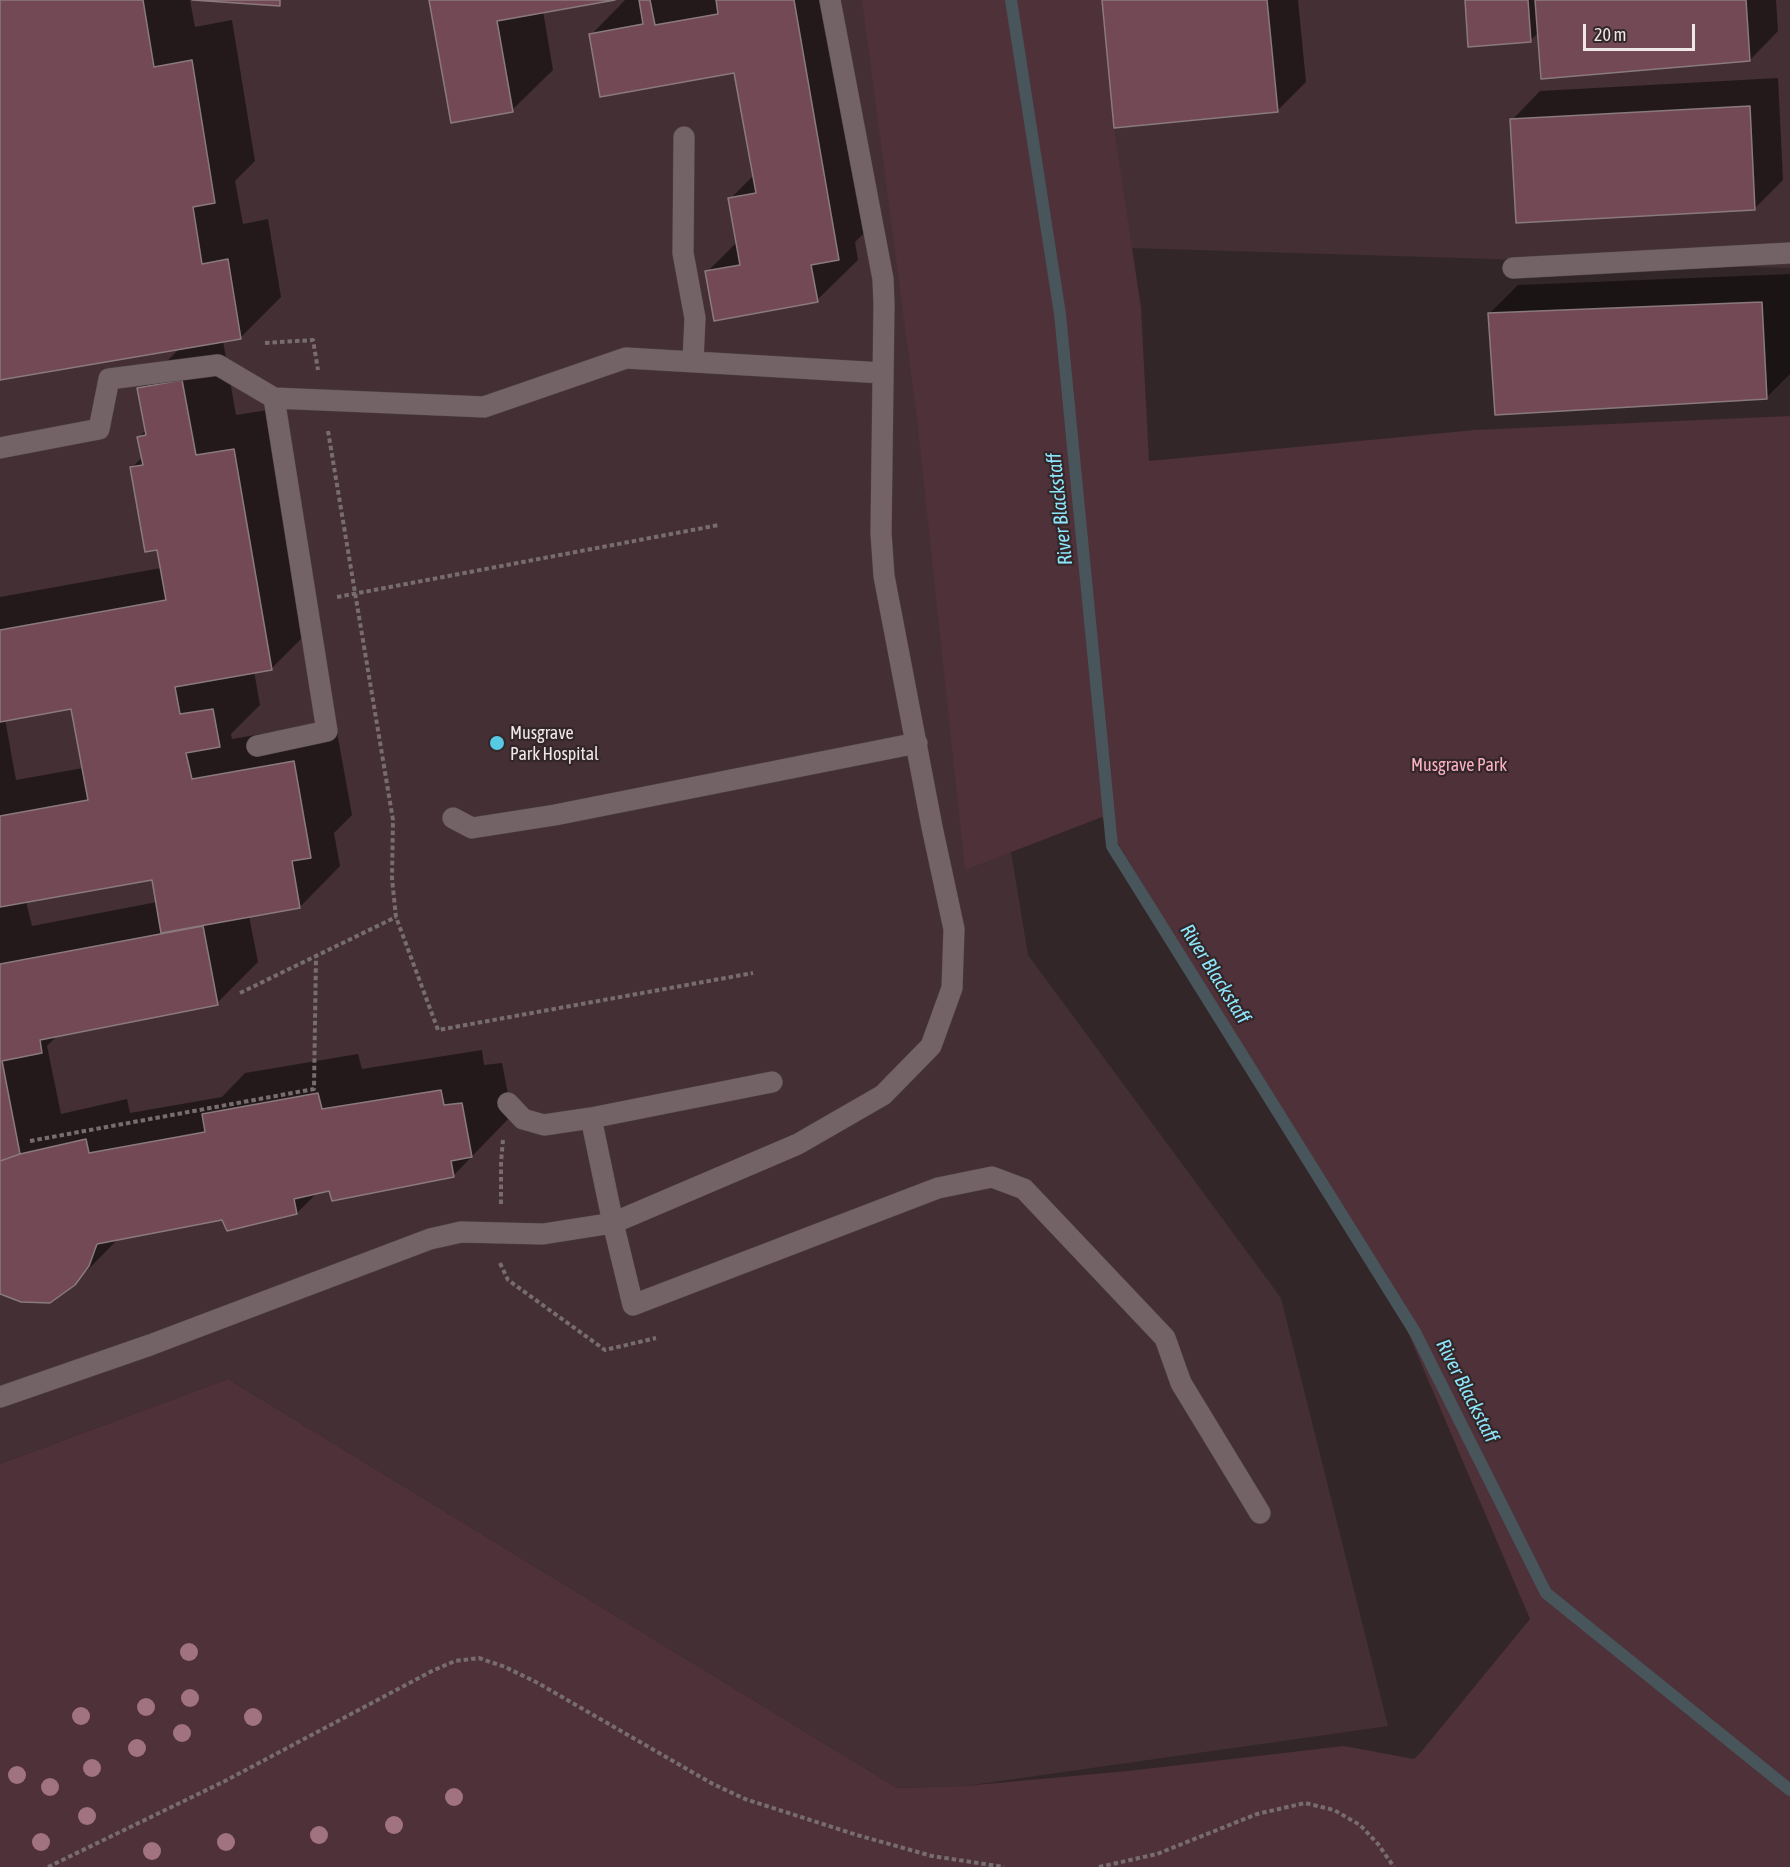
<!DOCTYPE html>
<style>
body{margin:0}
#map{position:relative;width:1790px;height:1867px;overflow:hidden;background:#332629;font-family:"Asap Condensed",sans-serif}
canvas{display:block}
.scale{position:absolute;left:1583px;top:24px;width:112px;height:27px;box-sizing:border-box;border:3px solid #f0e7e9;border-top:0;padding-left:8px;font-size:18px;line-height:21px;white-space:nowrap;color:#f0e7e9;-webkit-text-stroke:4px #332629;paint-order:stroke}
</style>
<div id="map">
<canvas width="1790" height="1867"></canvas>
<div class="scale">20 m</div>
</div>
<script>
const g = document.querySelector('canvas').getContext('2d');
g.lineJoin = 'round';
function paint(path, color) {
  g.fillStyle = color;
  g.fill(path, 'evenodd');
}
function poly(rows) {
  const path = new Path2D();
  for (const r of rows) {
    path.moveTo(r[0], r[1]);
    for (let i = 2; i < r.length; i += 2) path.lineTo(r[i], r[i + 1]);
  }
  return path;
}
function trace(path, color, width, dash) {
  g.strokeStyle = color;
  g.lineWidth = width;
  g.lineCap = dash ? 'butt' : 'round';
  g.setLineDash(dash || []);
  g.stroke(path);
}
function label(font, color, halo, rows, align = 'center') {
  g.font = font + ' "Asap Condensed",sans-serif';
  g.lineWidth = 4.5;
  g.setLineDash([]);
  g.textBaseline = 'middle';
  g.strokeStyle = halo;
  g.fillStyle = color;
  for (const [text, x, y, turn = 0] of rows) {
    g.save();
    g.translate(x, y);
    g.rotate((+turn || 0) * Math.PI / 180);
    g.textAlign = isNaN(turn) ? turn : align;
    if (halo) g.strokeText(text, 0, 0);
    g.fillText(text, 0, 0);
    g.restore();
  }
}
paint(poly([
 [0,0,898,0,958,530,1028,955,1281,1298,1388,1726,965,1786,897,1788,228,1379,0,1464],
 [1030,0,1790,0,1790,268,1065,246]
]), '#432f34');
paint(poly([
 [862,0,1102,0,1114,128,1141,308,1149,461,1475,430,1790,416,1790,1867,0,1867,0,1464,228,1379,897,1788,965,1786,1128,1771,1344,1746,1414,1759,1421,1752,1530,1619,1392,1295,1102,817,965,870,917,419]
]), '#4e3139');
paint(poly([
 [0,0,190,0,195,27,232,20,255,161,235,181,243,224,268,219,281,297,240,338,223,341,236,415,274,409,313,627,272,668,254,671,260,705,231,734,232,739,335,721,352,815,334,833,340,866,300,907,249,916,258,962,217,1003,59,1034,47,1046,61,1114,127,1099,130,1113,222,1097,245,1073,358,1054,362,1069,482,1050,484,1065,502,1063,512,1115,453,1176,330,1189,318,1192,297,1213,222,1218,118,1239,74,1284,0,1292,0,597,161,568,158,548,132,467,143,457,139,437,146,430,139,389,180,348,0,378],
 [73,707,83,768,16,780,5,719],
 [153,878,157,902,32,926,26,901],
 [431,0,606,0,543,11,553,70,512,110],
 [625,0,841,0,880,218,855,242,858,260,817,300,707,272,737,242,730,199,754,175,735,71,591,35],
 [1104,0,1298,0,1306,82,1277,111],
 [1467,0,1776,0,1778,31,1750,60,1539,32,1530,41],
 [1778,78,1783,180,1755,208,1512,120,1540,91],
 [1790,274,1790,374,1766,398,1489,314,1518,285]
]), '#0007');
trace(poly([
 [1011,0,1060,314,1112,846,1415,1332,1546,1593,1790,1790]
]), '#48555a', 12);
const building = poly([
 [0,0,143,0,154,67,192,60,215,203,193,207,202,264,228,259,241,339,0,380,0,0],
 [192,0,280,0,280,6,192,0],
 [429,0,615,0,497,21,513,112,451,123,429,0],
 [639,0,650,0,655,25,718,14,716,0,794,0,839,260,811,265,818,302,714,321,705,271,740,265,728,198,756,193,734,73,600,97,589,34,643,24,639,0],
 [1102,0,1267,0,1278,112,1114,128,1102,0],
 [1465,0,1528,0,1531,42,1468,47,1465,0],
 [1535,0,1746,0,1750,61,1541,79,1535,0],
 [1750,106,1755,210,1516,223,1510,119,1750,106],
 [1762,302,1767,399,1495,415,1488,313,1762,302],
 [182,380,196,455,234,449,272,670,175,687,180,714,213,709,220,747,186,753,192,779,294,761,311,858,292,861,300,908,161,933,152,880,0,907,0,816,88,800,71,709,0,722,0,630,166,600,157,550,145,552,130,467,143,465,137,437,146,435,137,388,182,380],
 [203,926,218,1005,40,1040,42,1053,2,1061,20,1154,0,1161,0,964,203,926],
 [441,1090,444,1105,462,1103,472,1157,451,1161,454,1177,332,1201,329,1191,294,1199,297,1214,227,1231,222,1220,97,1244,89,1266,75,1285,50,1303,21,1302,0,1294,0,1161,20,1154,86,1139,89,1153,205,1132,202,1114,318,1093,322,1109,441,1090]
]);
paint(building, '#734955');
trace(building, '#8a7a7d', 1.5);
const service = poly([
 [684,137,683,253,695,318,693,361],
 [1513,268,1790,253],
 [0,448,99,429,109,379,218,365,274,398,484,407,626,358,883,373],
 [257,746,327,731,274,398],
 [453,818,472,828,555,815,917,743],
 [508,1103,523,1119,544,1125,591,1118,772,1082],
 [591,1118,613,1223,633,1305,938,1188,992,1177,1024,1189,1165,1338,1181,1383,1260,1513],
 [0,1397,150,1345,430,1239,461,1232,543,1234,613,1223,798,1144,883,1095,931,1046,952,988,954,929,932,827,884,576,881,533,884,305,883,279,830,0]
]);
trace(service, '#4e4346', 22);
trace(poly([
 [265,343,313,340,318,370],
 [328,431,393,820,392,879,396,917,438,1030,753,973],
 [337,597,719,525],
 [240,993,396,917],
 [30,1141,314,1089,316,956],
 [501,1204,501,1162,503,1140],
 [500,1263,508,1280,605,1350,656,1338],
 [48,1867,225,1781,432,1671,455,1661,479,1658,505,1667,538,1683,713,1784,745,1799,857,1835,932,1856,1004,1867],
 [1099,1867,1157,1854,1257,1814,1305,1803,1334,1810,1360,1825,1378,1844,1394,1867]
]), '#776c6e', 4, [4.5, 3]);
trace(service, '#736367', 21);
g.fillStyle = '#a1727f';
for (const [x, y] of [
 [189,1652],
 [190,1698],
 [146,1707],
 [81,1716],
 [253,1717],
 [182,1733],
 [137,1748],
 [92,1768],
 [17,1775],
 [50,1787],
 [454,1797],
 [87,1816],
 [394,1825],
 [319,1835],
 [41,1842],
 [226,1842],
 [152,1851]
]) {
  g.beginPath();
  g.arc(x, y, 9, 0, 2 * Math.PI);
  g.fill();
}
for (const [x, y, r, color] of [
 [497,743,8,"#57c9e2"]
]) {
  const dot = new Path2D();
  dot.arc(x, y, r, 0, 2 * Math.PI);
  g.fillStyle = color;
  g.fill(dot);
  trace(dot, '#332629', 2);
}
label('18px', '#f0e7e9', '#332629', [
 ["Musgrave",510,733],
 ["Park Hospital",510,754]
], 'left');
label('18px', '#fbb1c5', '#332629', [
 ["Musgrave Park",1459,765]
]);
label('italic 20px', '#8de5fb', '#332629', [
 ["River Blackstaff",1060,509,-96],
 ["River Blackstaff",1215,974,58],
 ["River Blackstaff",1467,1391,63]
]);
</script>
